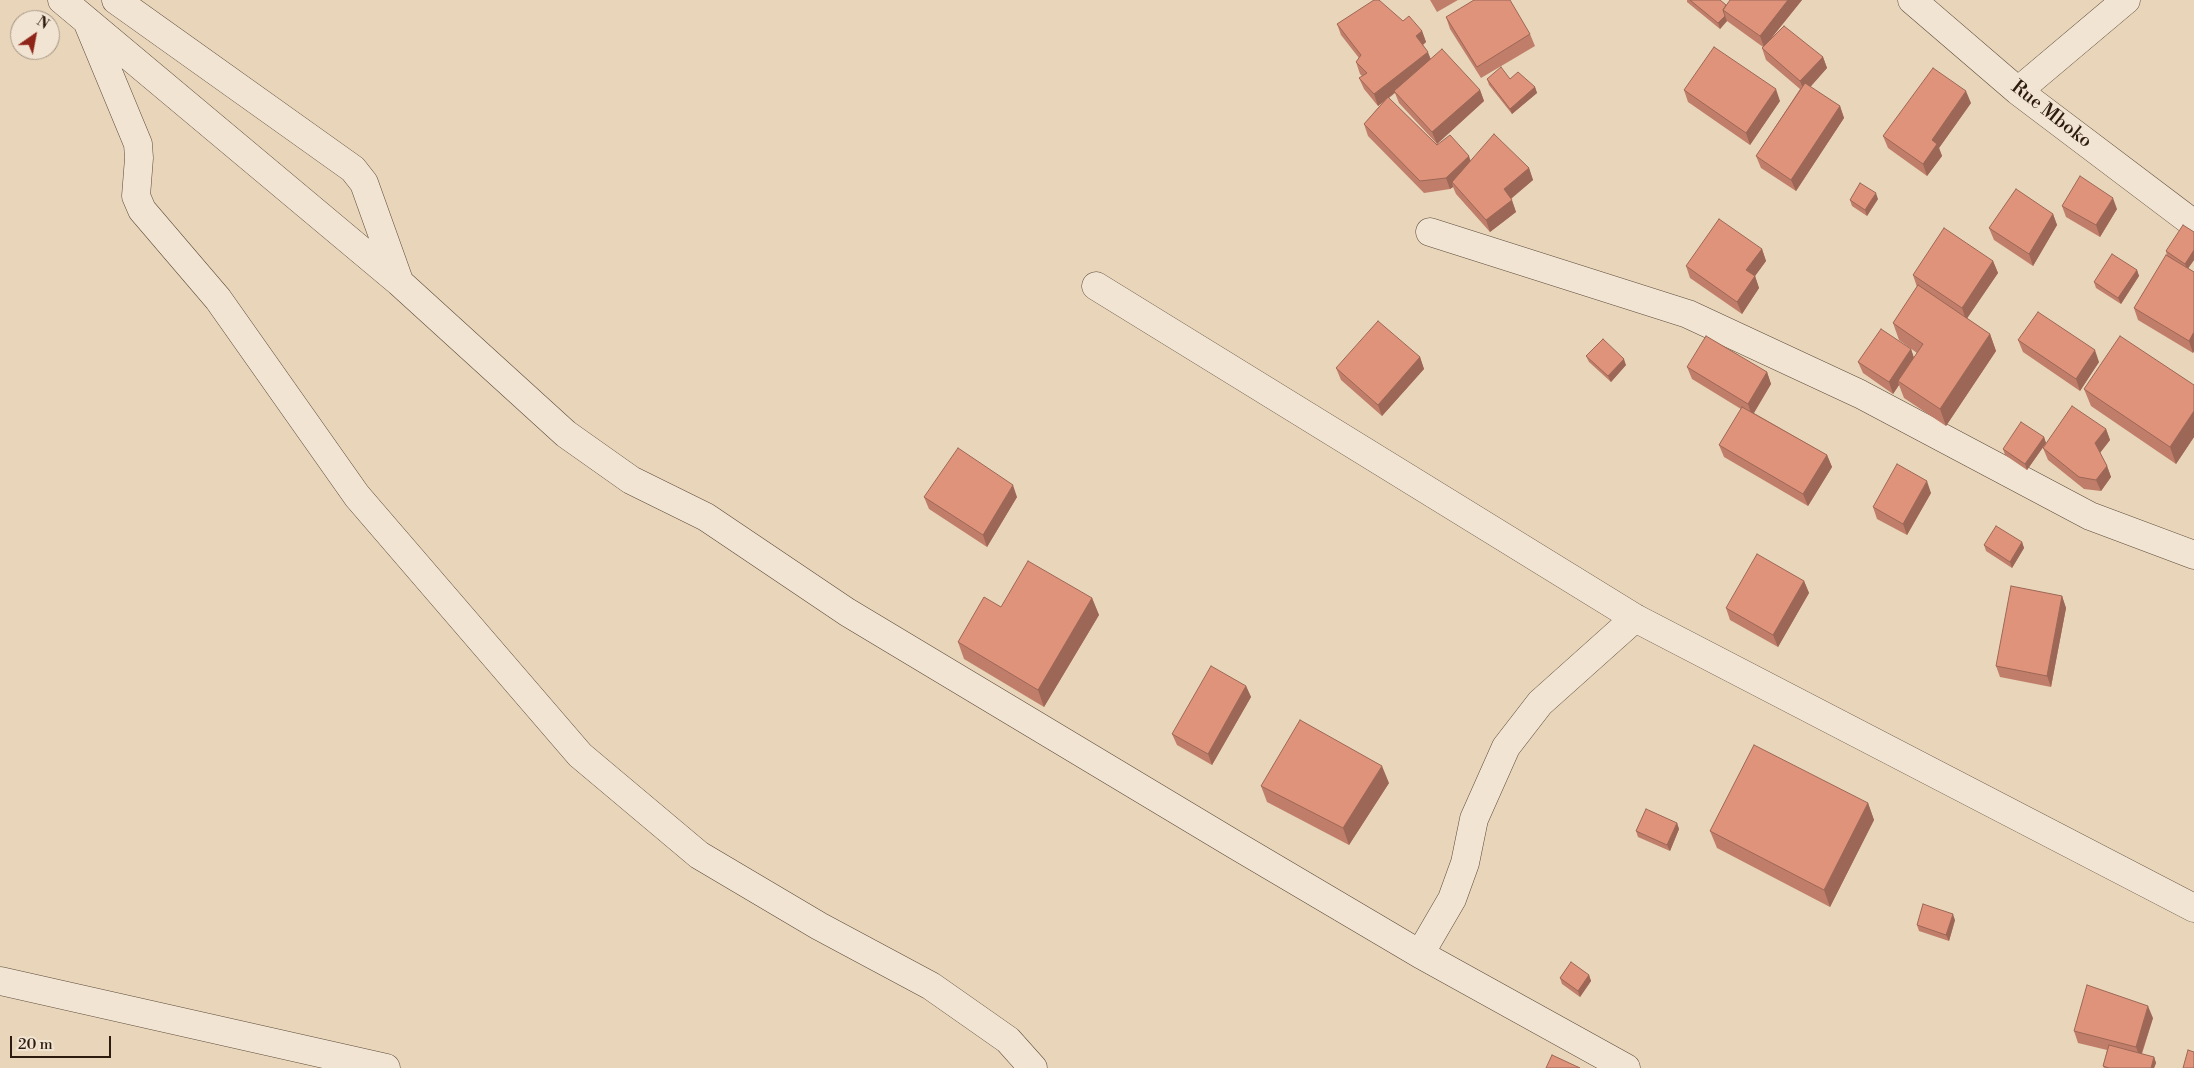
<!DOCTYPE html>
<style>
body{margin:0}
#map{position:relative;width:2194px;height:1068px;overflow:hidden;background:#e9d5b9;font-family:"Libre Bodoni",serif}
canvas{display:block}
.north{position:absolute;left:10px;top:10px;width:50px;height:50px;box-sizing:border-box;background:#f1e4d2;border:1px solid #a39484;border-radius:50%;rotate:33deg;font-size:14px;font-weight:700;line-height:20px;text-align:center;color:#2d1b10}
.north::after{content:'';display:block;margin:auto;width:18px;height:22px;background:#8f2418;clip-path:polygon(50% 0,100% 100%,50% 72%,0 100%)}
.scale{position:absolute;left:10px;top:1036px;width:101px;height:22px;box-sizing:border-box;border:2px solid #2d1b10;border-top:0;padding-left:6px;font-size:15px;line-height:18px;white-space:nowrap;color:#2d1b10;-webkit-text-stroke:4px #f1e4d2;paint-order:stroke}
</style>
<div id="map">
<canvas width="2194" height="1068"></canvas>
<div class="north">N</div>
<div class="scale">20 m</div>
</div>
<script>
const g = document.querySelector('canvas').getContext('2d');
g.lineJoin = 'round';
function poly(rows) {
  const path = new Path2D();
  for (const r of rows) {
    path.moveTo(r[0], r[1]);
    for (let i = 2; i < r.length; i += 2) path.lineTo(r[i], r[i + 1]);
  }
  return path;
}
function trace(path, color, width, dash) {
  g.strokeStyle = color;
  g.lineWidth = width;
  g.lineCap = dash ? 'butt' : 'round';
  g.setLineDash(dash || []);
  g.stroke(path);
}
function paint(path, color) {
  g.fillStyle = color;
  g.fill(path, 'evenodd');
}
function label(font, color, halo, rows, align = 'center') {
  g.font = font + ' "Libre Bodoni",serif';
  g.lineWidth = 4;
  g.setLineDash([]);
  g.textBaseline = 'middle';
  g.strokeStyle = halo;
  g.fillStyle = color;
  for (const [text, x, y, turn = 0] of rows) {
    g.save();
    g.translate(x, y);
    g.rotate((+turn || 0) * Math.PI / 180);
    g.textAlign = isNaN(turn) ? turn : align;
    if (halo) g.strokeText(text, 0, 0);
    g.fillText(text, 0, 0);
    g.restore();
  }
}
const street = poly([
 [62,0,399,282,566,434,631,480,706,517,847,612,1232,843,1420,954,1626,1068],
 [116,0,353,169,364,183,399,281],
 [1912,0,2018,91,2194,224],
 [87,21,138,144,139,158,136,196,142,210,218,299,357,496,580,755,699,855,819,926,931,986,1008,1040,1033,1068],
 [2018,91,2126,0],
 [1430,232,1688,314,1860,394,2090,516,2194,555],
 [1096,286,1635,618,2194,908],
 [1420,954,1452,899,1465,863,1474,819,1506,747,1540,703,1635,618],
 [0,981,386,1068]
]);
trace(street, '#5c4a3a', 29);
trace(street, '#f1e4d2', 28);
paint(poly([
 [1430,0,1458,0,1437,12],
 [1687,0,1720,0,1726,5,1802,0,1770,40,1823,57,1827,68,1810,87,1840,106,1844,118,1796,191,1761,168,1756,156,1800,89,1766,60,1762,48,1763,47,1727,21,1720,29,1687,2],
 [1446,17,1530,34,1535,46,1481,78,1450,29],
 [1403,21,1422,31,1426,42,1423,45,1431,59,1480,90,1484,101,1437,144,1399,103,1395,93,1389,98,1437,145,1471,161,1529,168,1533,180,1511,199,1516,212,1490,232,1456,194,1453,187,1450,189,1424,193,1368,136,1364,124,1384,101,1378,106,1364,89,1359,78,1362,76,1360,74,1356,62,1359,58,1341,35,1337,24],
 [1487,79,1510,79,1535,87,1537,93,1512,114,1489,85],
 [1684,90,1780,101,1750,145,1688,102],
 [1971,103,1939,148,1942,156,1927,176,1888,148,1883,136],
 [1878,199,1867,216,1852,206,1850,200],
 [2062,206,2117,209,2100,237,2066,217],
 [2053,214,2057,225,2033,266,1994,240,1989,228],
 [2194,232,2194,260,2188,268,2194,272,2194,351,2193,353,2138,320,2134,308,2167,256,2166,251],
 [1762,249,1766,261,1755,276,1759,288,1742,314,1690,278,1686,266],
 [1993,261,1998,273,1967,318,1990,334,1996,351,1946,426,1904,398,1899,385,1893,394,1863,373,1858,362,1911,349,1914,358,1917,353,1899,340,1893,323,1917,287,1913,275],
 [2137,270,2139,276,2121,304,2096,288,2094,282],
 [2018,340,2099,362,2080,391,2023,352],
 [1586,356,1626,365,1611,382,1589,362],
 [1420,357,1424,369,1382,416,1341,380,1336,368],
 [1687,367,1767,372,1771,384,1754,413,1827,455,1832,467,1808,506,1724,457,1719,445,1741,409,1692,379],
 [2194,385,2194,437,2176,464,2091,406,2084,389],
 [2106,429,2110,440,2100,453,2107,466,2111,477,2101,491,2084,489,2048,460,2043,448],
 [2044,437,2046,443,2027,470,2005,455,2003,449],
 [1931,493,1907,535,1877,519,1873,507],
 [924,497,1017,497,987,547,929,509],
 [2022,542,2024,548,2012,568,1986,551,1984,545],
 [1804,581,1809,593,1778,647,1730,620,1726,608],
 [2062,596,2066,608,2051,687,2000,677,1996,666],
 [1092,598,1099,615,1044,707,964,659,958,642,1001,607],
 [1246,686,1251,697,1212,765,1177,745,1172,734],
 [1389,783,1349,845,1267,802,1261,786],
 [1868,803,1874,820,1830,907,1717,848,1710,831],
 [1677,823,1679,829,1670,851,1638,837,1636,831],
 [1955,920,1949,941,1919,931,1917,925],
 [1589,975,1591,981,1580,997,1562,984,1560,978],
 [2153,1018,2142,1054,2154,1057,2156,1063,2154,1068,2104,1068,2103,1066,2107,1050,2078,1043,2074,1031]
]), '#c07e6a');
paint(poly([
 [1788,0,1802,0,1764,47,1760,36],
 [1725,16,1727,21,1720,29,1718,23],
 [1422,31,1426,42,1420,47,1416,36],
 [1428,52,1432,63,1378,106,1374,94],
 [1823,57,1827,68,1805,93,1800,81],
 [1535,87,1537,93,1512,114,1510,109],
 [1776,89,1780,101,1750,145,1746,133],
 [1480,90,1484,101,1437,144,1432,132],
 [1966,91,1971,103,1939,148,1942,156,1927,176,1923,164,1932,140],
 [1840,106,1844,118,1796,191,1791,180],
 [1469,156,1473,168,1452,182,1453,187,1450,189,1446,178],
 [1529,168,1533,180,1508,201,1504,189],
 [1876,193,1878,199,1867,216,1865,210],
 [2113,198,2117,209,2100,237,2096,225],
 [1512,200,1516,212,1490,232,1486,220],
 [2053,214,2057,225,2033,266,2029,254],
 [1762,249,1766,261,1755,276,1759,288,1742,314,1737,302,1746,270],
 [2194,250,2194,260,2187,270,2185,264],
 [1993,261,1998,273,1966,320,1962,308],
 [2137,270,2139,276,2121,304,2118,298],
 [2194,332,2194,351,2193,353,2189,341],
 [1990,334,1996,351,1946,426,1940,409],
 [1911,349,1915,361,1898,381,1899,385,1893,394,1889,382],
 [2095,350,2099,362,2080,391,2076,379],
 [1420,357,1424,369,1382,416,1378,405],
 [1624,359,1626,365,1611,382,1608,376],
 [1767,372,1771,384,1752,416,1748,404],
 [2194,411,2194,437,2176,464,2170,447],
 [2106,429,2110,440,2099,454,2095,443],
 [2044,437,2046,443,2027,470,2025,464],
 [1827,455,1832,467,1808,506,1803,494],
 [2107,466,2111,477,2101,491,2096,480],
 [1927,481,1931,493,1907,535,1903,524],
 [1013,485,1017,497,987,547,983,535],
 [2022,542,2024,548,2012,568,2010,562],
 [1804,581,1809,593,1778,647,1773,635],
 [2062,596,2066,608,2051,687,2047,676],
 [1092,598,1099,615,1044,707,1038,690],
 [1246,686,1251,697,1212,765,1208,754],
 [1382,766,1389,783,1349,845,1343,828],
 [1868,803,1874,820,1830,907,1824,890],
 [1677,823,1679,829,1670,851,1667,845],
 [1953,914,1955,920,1949,941,1946,935],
 [1589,975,1591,981,1580,997,1578,991],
 [2148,1006,2153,1018,2140,1058,2136,1047],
 [2154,1057,2156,1063,2154,1068,2151,1068]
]), '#9c6756');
const building = poly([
 [1374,0,1379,0,1403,21,1409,16,1422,31,1416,36,1428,52,1374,94,1359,78,1367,73,1356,62,1361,55,1337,24,1374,0],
 [1474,0,1510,0,1530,34,1477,67,1446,17,1474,0],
 [1690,0,1720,0,1726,5,1723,10,1725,16,1718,23,1690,0],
 [1730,0,1788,0,1760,36,1723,10,1730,0],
 [1784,26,1823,57,1800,81,1762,48,1784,26],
 [1714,47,1776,89,1746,133,1684,90,1714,47],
 [1442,49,1480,90,1432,132,1394,91,1442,49],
 [1501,67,1510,79,1518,72,1535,87,1510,109,1487,79,1501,67],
 [1933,68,1966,91,1932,140,1937,144,1923,164,1883,136,1933,68],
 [1805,83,1840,106,1791,180,1756,156,1805,83],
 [1388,97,1437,145,1450,135,1469,156,1446,178,1420,181,1364,124,1388,97],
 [1494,134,1529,168,1504,189,1512,200,1486,220,1452,182,1494,134],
 [2080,176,2113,198,2096,225,2062,206,2080,176],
 [1860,183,1876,193,1865,210,1850,200,1860,183],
 [2016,189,2053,214,2029,254,1989,228,2016,189],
 [1719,219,1762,249,1746,270,1755,276,1737,302,1686,266,1719,219],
 [2183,225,2194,232,2194,250,2185,264,2166,251,2183,225],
 [1944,228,1993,261,1962,308,1913,275,1944,228],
 [2112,254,2137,270,2118,298,2094,282,2112,254],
 [2166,255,2194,272,2194,332,2189,341,2134,308,2166,255],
 [1918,285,1990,334,1940,409,1898,381,1923,344,1893,323,1918,285],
 [2038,312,2095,350,2076,379,2018,340,2038,312],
 [1378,321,1420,357,1378,405,1336,368,1378,321],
 [1881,329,1911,349,1889,382,1858,362,1881,329],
 [1706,336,1767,372,1748,404,1687,367,1706,336],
 [2120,336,2194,385,2194,411,2170,447,2084,389,2120,336],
 [1603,339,1624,359,1608,376,1586,356,1603,339],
 [2072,406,2106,429,2095,443,2107,466,2096,480,2079,477,2043,448,2072,406],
 [1742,407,1827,455,1803,494,1719,445,1742,407],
 [2021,422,2044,437,2025,464,2003,449,2021,422],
 [958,448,1013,485,983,535,924,497,958,448],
 [1897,464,1927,481,1903,524,1873,507,1897,464],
 [1996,526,2022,542,2010,562,1984,545,1996,526],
 [1757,554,1804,581,1773,635,1726,608,1757,554],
 [1028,561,1092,598,1038,690,958,642,984,597,1001,607,1028,561],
 [2011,586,2062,596,2047,676,1996,666,2011,586],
 [1211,666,1246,686,1208,754,1172,734,1211,666],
 [1300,720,1382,766,1343,828,1261,786,1300,720],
 [1754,745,1868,803,1824,890,1710,831,1754,745],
 [1646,809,1677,823,1667,845,1636,831,1646,809],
 [1923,904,1953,914,1946,935,1917,925,1923,904],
 [1571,962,1589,975,1578,991,1560,978,1571,962],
 [2087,985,2148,1006,2136,1047,2074,1031,2087,985],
 [2109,1045,2154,1057,2151,1068,2109,1068,2103,1066,2109,1045],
 [2188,1050,2194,1052,2194,1068,2183,1068,2188,1050],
 [1552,1055,1580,1068,1546,1068,1552,1055]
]);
paint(building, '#df937b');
trace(building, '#9c6756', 1);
label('19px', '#2d1b10', '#f1e4d2', [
 ["Rue Mboko",2051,115,38]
]);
</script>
